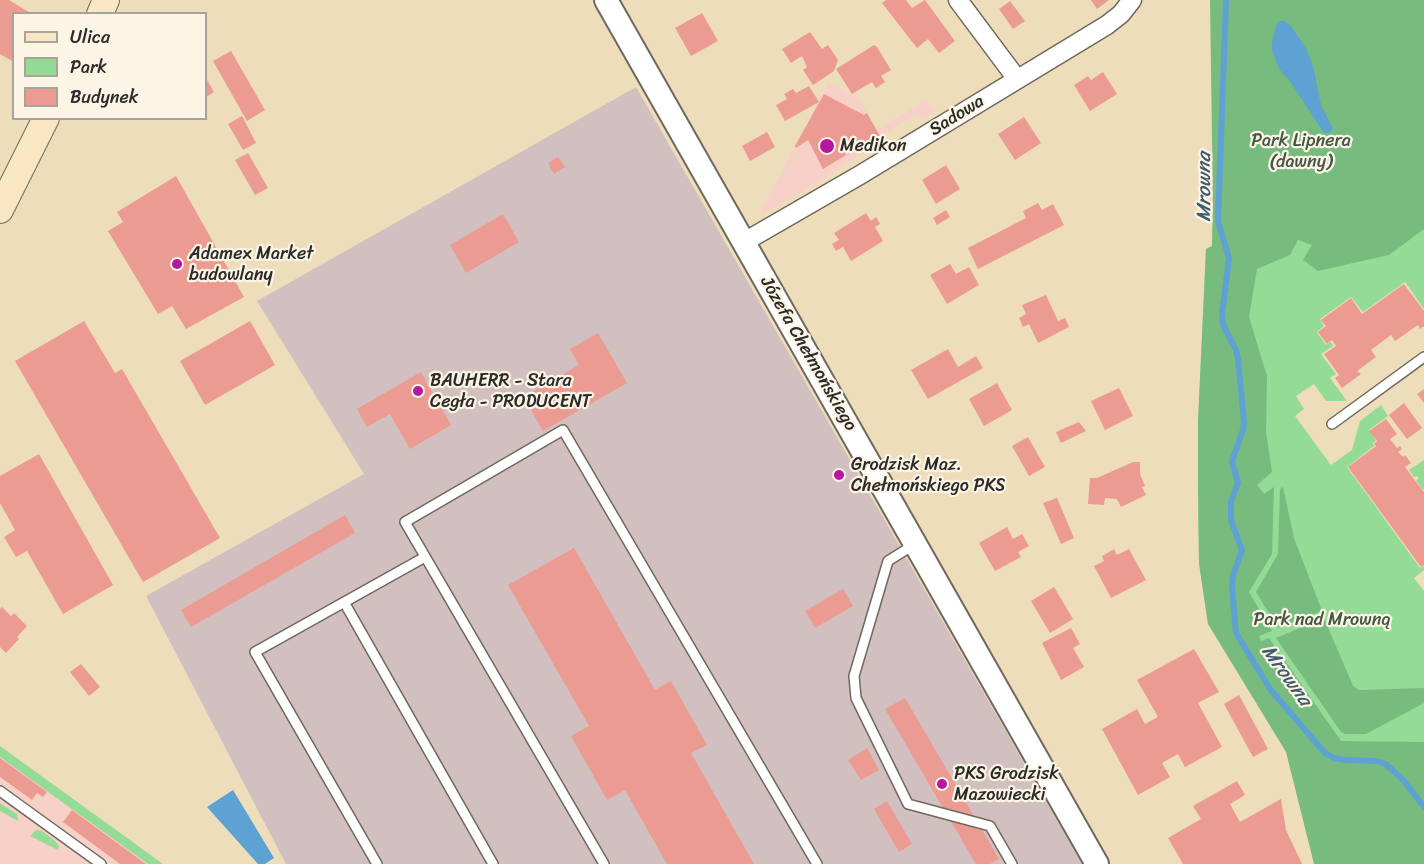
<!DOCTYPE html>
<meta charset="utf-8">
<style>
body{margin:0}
#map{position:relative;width:1424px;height:864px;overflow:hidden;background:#edb;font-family:Sriracha,sans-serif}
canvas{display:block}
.legend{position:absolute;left:12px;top:12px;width:195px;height:108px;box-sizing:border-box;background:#fcf5e5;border:2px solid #a8a49b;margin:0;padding:8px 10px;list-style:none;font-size:18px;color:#2b2b2b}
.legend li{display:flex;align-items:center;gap:12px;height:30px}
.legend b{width:30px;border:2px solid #a8a49b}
</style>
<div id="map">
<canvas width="1424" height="864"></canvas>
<ul class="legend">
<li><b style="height:8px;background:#f9e7c3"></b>Ulica</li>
<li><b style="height:16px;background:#94db96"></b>Park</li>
<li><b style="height:16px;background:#eb9b92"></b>Budynek</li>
</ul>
</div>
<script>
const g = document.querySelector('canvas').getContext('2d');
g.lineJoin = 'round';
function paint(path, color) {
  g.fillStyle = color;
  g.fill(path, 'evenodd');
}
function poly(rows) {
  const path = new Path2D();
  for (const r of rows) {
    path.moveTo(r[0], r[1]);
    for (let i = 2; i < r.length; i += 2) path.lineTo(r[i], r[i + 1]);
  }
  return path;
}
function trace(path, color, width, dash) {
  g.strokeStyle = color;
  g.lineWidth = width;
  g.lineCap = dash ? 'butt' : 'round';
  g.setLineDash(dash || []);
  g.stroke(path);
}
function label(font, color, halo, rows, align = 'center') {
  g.font = font + ' Sriracha,sans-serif';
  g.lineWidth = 4.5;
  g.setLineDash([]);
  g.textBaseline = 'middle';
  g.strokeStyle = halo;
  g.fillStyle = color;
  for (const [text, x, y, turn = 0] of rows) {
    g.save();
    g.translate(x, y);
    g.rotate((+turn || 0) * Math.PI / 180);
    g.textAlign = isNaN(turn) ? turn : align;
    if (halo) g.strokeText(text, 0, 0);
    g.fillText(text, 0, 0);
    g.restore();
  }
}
paint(poly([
 [828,83,860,99,877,130,926,100,934,112,922,121,917,114,884,134,888,141,878,145,830,173,829,176,818,183,763,214,760,213],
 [0,746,162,864,0,864]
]), '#f7d1c8');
paint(poly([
 [636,87,1082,864,286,864,146,596,364,474,257,301]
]), '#d2bfc0');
paint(poly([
 [1424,205,1424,309,1405,282,1363,312,1351,297,1320,319,1324,326,1317,332,1326,345,1331,342,1333,346,1321,354,1336,374,1330,378,1347,401,1326,401,1314,384,1296,396,1304,409,1295,416,1331,465,1352,450,1360,421,1381,405,1388,416,1369,430,1376,441,1373,443,1374,446,1347,467,1420,568,1424,566,1424,570,1414,578,1424,591,1424,817,1208,624,1199,563,1198,483,1198,422,1206,249,1212,246,1213,207],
 [1424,460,1424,489,1423,490,1416,480,1419,479,1417,476,1414,477,1409,470],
 [0,746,163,864,148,864,0,757],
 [0,803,17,814,18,821,0,811],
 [36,830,42,831,55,841,59,846,58,850,30,836]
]), '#94db96');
paint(poly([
 [1210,0,1424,0,1424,229,1389,255,1318,271,1303,260,1312,245,1298,240,1290,255,1257,269,1249,317,1267,376,1266,432,1272,472,1257,485,1264,494,1274,487,1272,554,1249,592,1272,631,1259,636,1261,641,1269,638,1341,741,1424,742,1424,864,1314,864,1286,752,1208,624,1199,563,1198,483,1198,422,1206,249,1212,246,1213,207],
 [1283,487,1294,538,1322,611,1278,628,1256,592,1278,554,1280,489],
 [1324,618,1353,686,1359,690,1424,688,1424,703,1366,734,1345,734,1341,732,1276,638]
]), '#77bb7f');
paint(poly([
 [1280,21,1284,21,1291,26,1307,50,1313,66,1321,105,1333,129,1330,133,1324,133,1289,80,1279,69,1272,50,1272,43,1276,25],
 [233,790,274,858,265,864,258,864,207,807]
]), '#5ea2d3');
trace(poly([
 [1226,0,1218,221,1229,258,1222,315,1223,325,1236,350,1238,359,1244,422,1243,430,1232,461,1238,483,1231,501,1231,520,1242,550,1233,576,1232,587,1236,633,1270,689,1325,753,1334,758,1344,760,1376,761,1386,764,1403,780,1424,807]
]), '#5ea2d3', 6);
paint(poly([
 [0,0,9,0,32,14,14,14,14,62,0,54],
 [886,0,906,0,912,8,925,0,955,41,939,53,928,39,917,48,882,3],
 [1091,0,1109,0,1097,9],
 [1010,1,1025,21,1013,29,999,9],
 [702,13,718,41,691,56,675,28],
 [810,32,822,49,828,45,838,60,834,71,813,85,803,70,807,67,802,56,791,63,782,49],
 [874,45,877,47,891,70,881,76,885,82,876,88,872,82,852,94,836,69],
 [231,51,265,110,247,121,213,61],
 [1103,72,1117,94,1090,111,1074,85,1088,76,1091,80],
 [206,78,214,92,206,97],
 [809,86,819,102,785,121,776,105,787,99,784,94,793,89,796,93],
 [824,94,864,115,867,113,880,136,857,149,856,147,845,153,846,155,823,169,808,140,796,148,795,146],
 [242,116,256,143,243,150,228,124],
 [1024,117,1041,143,1015,160,998,134],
 [767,132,775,147,750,161,742,146],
 [248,153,268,188,255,195,235,160],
 [558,157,565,167,554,174,548,163],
 [946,165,960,189,936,204,922,180],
 [176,176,244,297,186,329,172,306,158,314,108,231,123,222,117,212],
 [1038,203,1042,210,1053,204,1064,225,978,269,968,248,1026,218,1023,211],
 [946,210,950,217,937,225,933,218],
 [866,213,871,221,876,217,880,224,875,227,883,241,851,261,843,247,836,251,832,244,839,240,834,233],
 [503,214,519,242,466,273,450,245],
 [950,264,956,274,969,267,979,285,947,304,930,275],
 [1404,284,1424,311,1424,326,1420,329,1418,325,1395,341,1391,335,1371,350,1376,357,1357,371,1361,374,1342,388,1335,378,1339,375,1324,354,1336,346,1332,340,1327,344,1318,332,1326,326,1321,320,1351,298,1362,314],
 [1046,295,1058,321,1065,318,1069,327,1038,343,1029,324,1023,327,1019,318,1026,314,1022,305],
 [84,321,115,373,122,369,220,538,143,582,15,361],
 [250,321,275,365,205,405,180,361],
 [598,333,627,383,543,431,524,397,579,365,570,349],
 [948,349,958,367,976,356,983,368,928,399,911,370],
 [421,372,451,425,410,449,390,414,367,427,357,409],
 [997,383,1012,410,984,426,969,399],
 [1119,388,1133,416,1105,430,1091,401],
 [1424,389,1424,403,1417,394],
 [1404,403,1422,428,1407,439,1389,415],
 [1386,419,1397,434,1390,439,1397,448,1400,446,1402,449,1398,452,1403,457,1405,455,1411,463,1405,467,1424,492,1424,565,1421,567,1348,467,1376,446,1374,444,1377,441,1369,431],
 [1079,422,1086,431,1061,443,1056,432],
 [1028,437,1045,467,1029,476,1012,446],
 [39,454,113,585,63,614,27,551,16,557,4,537,15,530,0,503,0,476],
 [1133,462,1140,462,1140,474,1145,486,1142,487,1146,495,1121,507,1117,499,1105,498,1104,505,1088,504,1090,478,1097,478],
 [1057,498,1074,538,1061,544,1043,503],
 [345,515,355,533,191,627,181,610],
 [1007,527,1013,539,1022,534,1029,546,1018,552,1021,557,995,571,979,543],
 [574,548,655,690,671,681,707,745,691,753,754,864,667,864,625,790,607,800,571,736,589,726,508,585],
 [1114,549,1117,555,1129,549,1146,580,1111,598,1094,566,1104,561,1102,556],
 [1054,587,1073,619,1050,633,1031,601],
 [843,589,853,606,815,628,805,611],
 [2,607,11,616,14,613,27,626,17,637,19,639,6,653,0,647,0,609],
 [1071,628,1080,644,1073,648,1084,667,1061,680,1042,643],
 [1194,649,1219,692,1198,703,1222,747,1185,767,1178,754,1162,763,1170,777,1138,795,1102,729,1137,709,1145,724,1158,717,1137,680],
 [81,664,100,687,89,696,70,672],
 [1239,695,1268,749,1253,757,1224,704],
 [905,698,999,859,990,864,976,864,885,709],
 [867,748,879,770,861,780,848,760],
 [0,758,47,792,43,797,37,793,32,800,0,777],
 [1237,781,1245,795,1230,804,1240,822,1281,799,1286,830,1302,864,1183,864,1168,838,1201,819,1193,806],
 [887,801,912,844,899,852,874,809],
 [72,810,146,864,120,864,63,822]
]), '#eb9b92');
const service = poly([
 [1332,424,1424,357],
 [915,544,888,561,854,676,856,698,908,804,990,826,1012,864],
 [344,602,493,864],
 [0,791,101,864],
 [377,864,255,652,425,557],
 [604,864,405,522,563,430,817,864]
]);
const minor = poly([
 [958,0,1017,79],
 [744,242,860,175,1107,25,1121,14,1132,0]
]);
const tertiary = poly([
 [606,0,1097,864]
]);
const secondary = poly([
 [100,14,106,0],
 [0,210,46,118]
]);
trace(service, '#6f695d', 12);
trace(minor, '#6f695d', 21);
trace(tertiary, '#6f695d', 26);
trace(secondary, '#6f695d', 28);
trace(service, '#fff', 9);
trace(minor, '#fff', 18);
trace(tertiary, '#fff', 22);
trace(secondary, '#f9e7c3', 26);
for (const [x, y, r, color] of [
 [827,146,8,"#b5179e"],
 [177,264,6,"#b5179e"],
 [418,391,6,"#b5179e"],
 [839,475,6,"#b5179e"],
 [942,784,6,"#b5179e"]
]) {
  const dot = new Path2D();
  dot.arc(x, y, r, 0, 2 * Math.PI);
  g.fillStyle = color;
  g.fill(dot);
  trace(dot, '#fcf5e5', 2);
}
label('18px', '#2b2b2b', '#fcf5e5', [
 ["Sadowa",957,116,-32],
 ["Józefa Chełmońskiego",808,354,60]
]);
label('18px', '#455746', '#fcf5e5', [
 ["Park Lipnera",1301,141],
 ["(dawny)",1301,162],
 ["Park nad Mrowną",1322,620]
]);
label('18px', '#2b2b2b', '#fcf5e5', [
 ["Medikon",840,146],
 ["Adamex Market",189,254],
 ["budowlany",189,275],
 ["BAUHERR - Stara",430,381],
 ["Cegła - PRODUCENT",430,402],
 ["Grodzisk Maz.",851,465],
 ["Chełmońskiego PKS",851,486],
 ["PKS Grodzisk",954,774],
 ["Mazowiecki",954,795]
], 'left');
label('italic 20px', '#3f5b6e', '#fcf5e5', [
 ["Mrowna",1205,187,-90],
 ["Mrowna",1286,676,54]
]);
</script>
